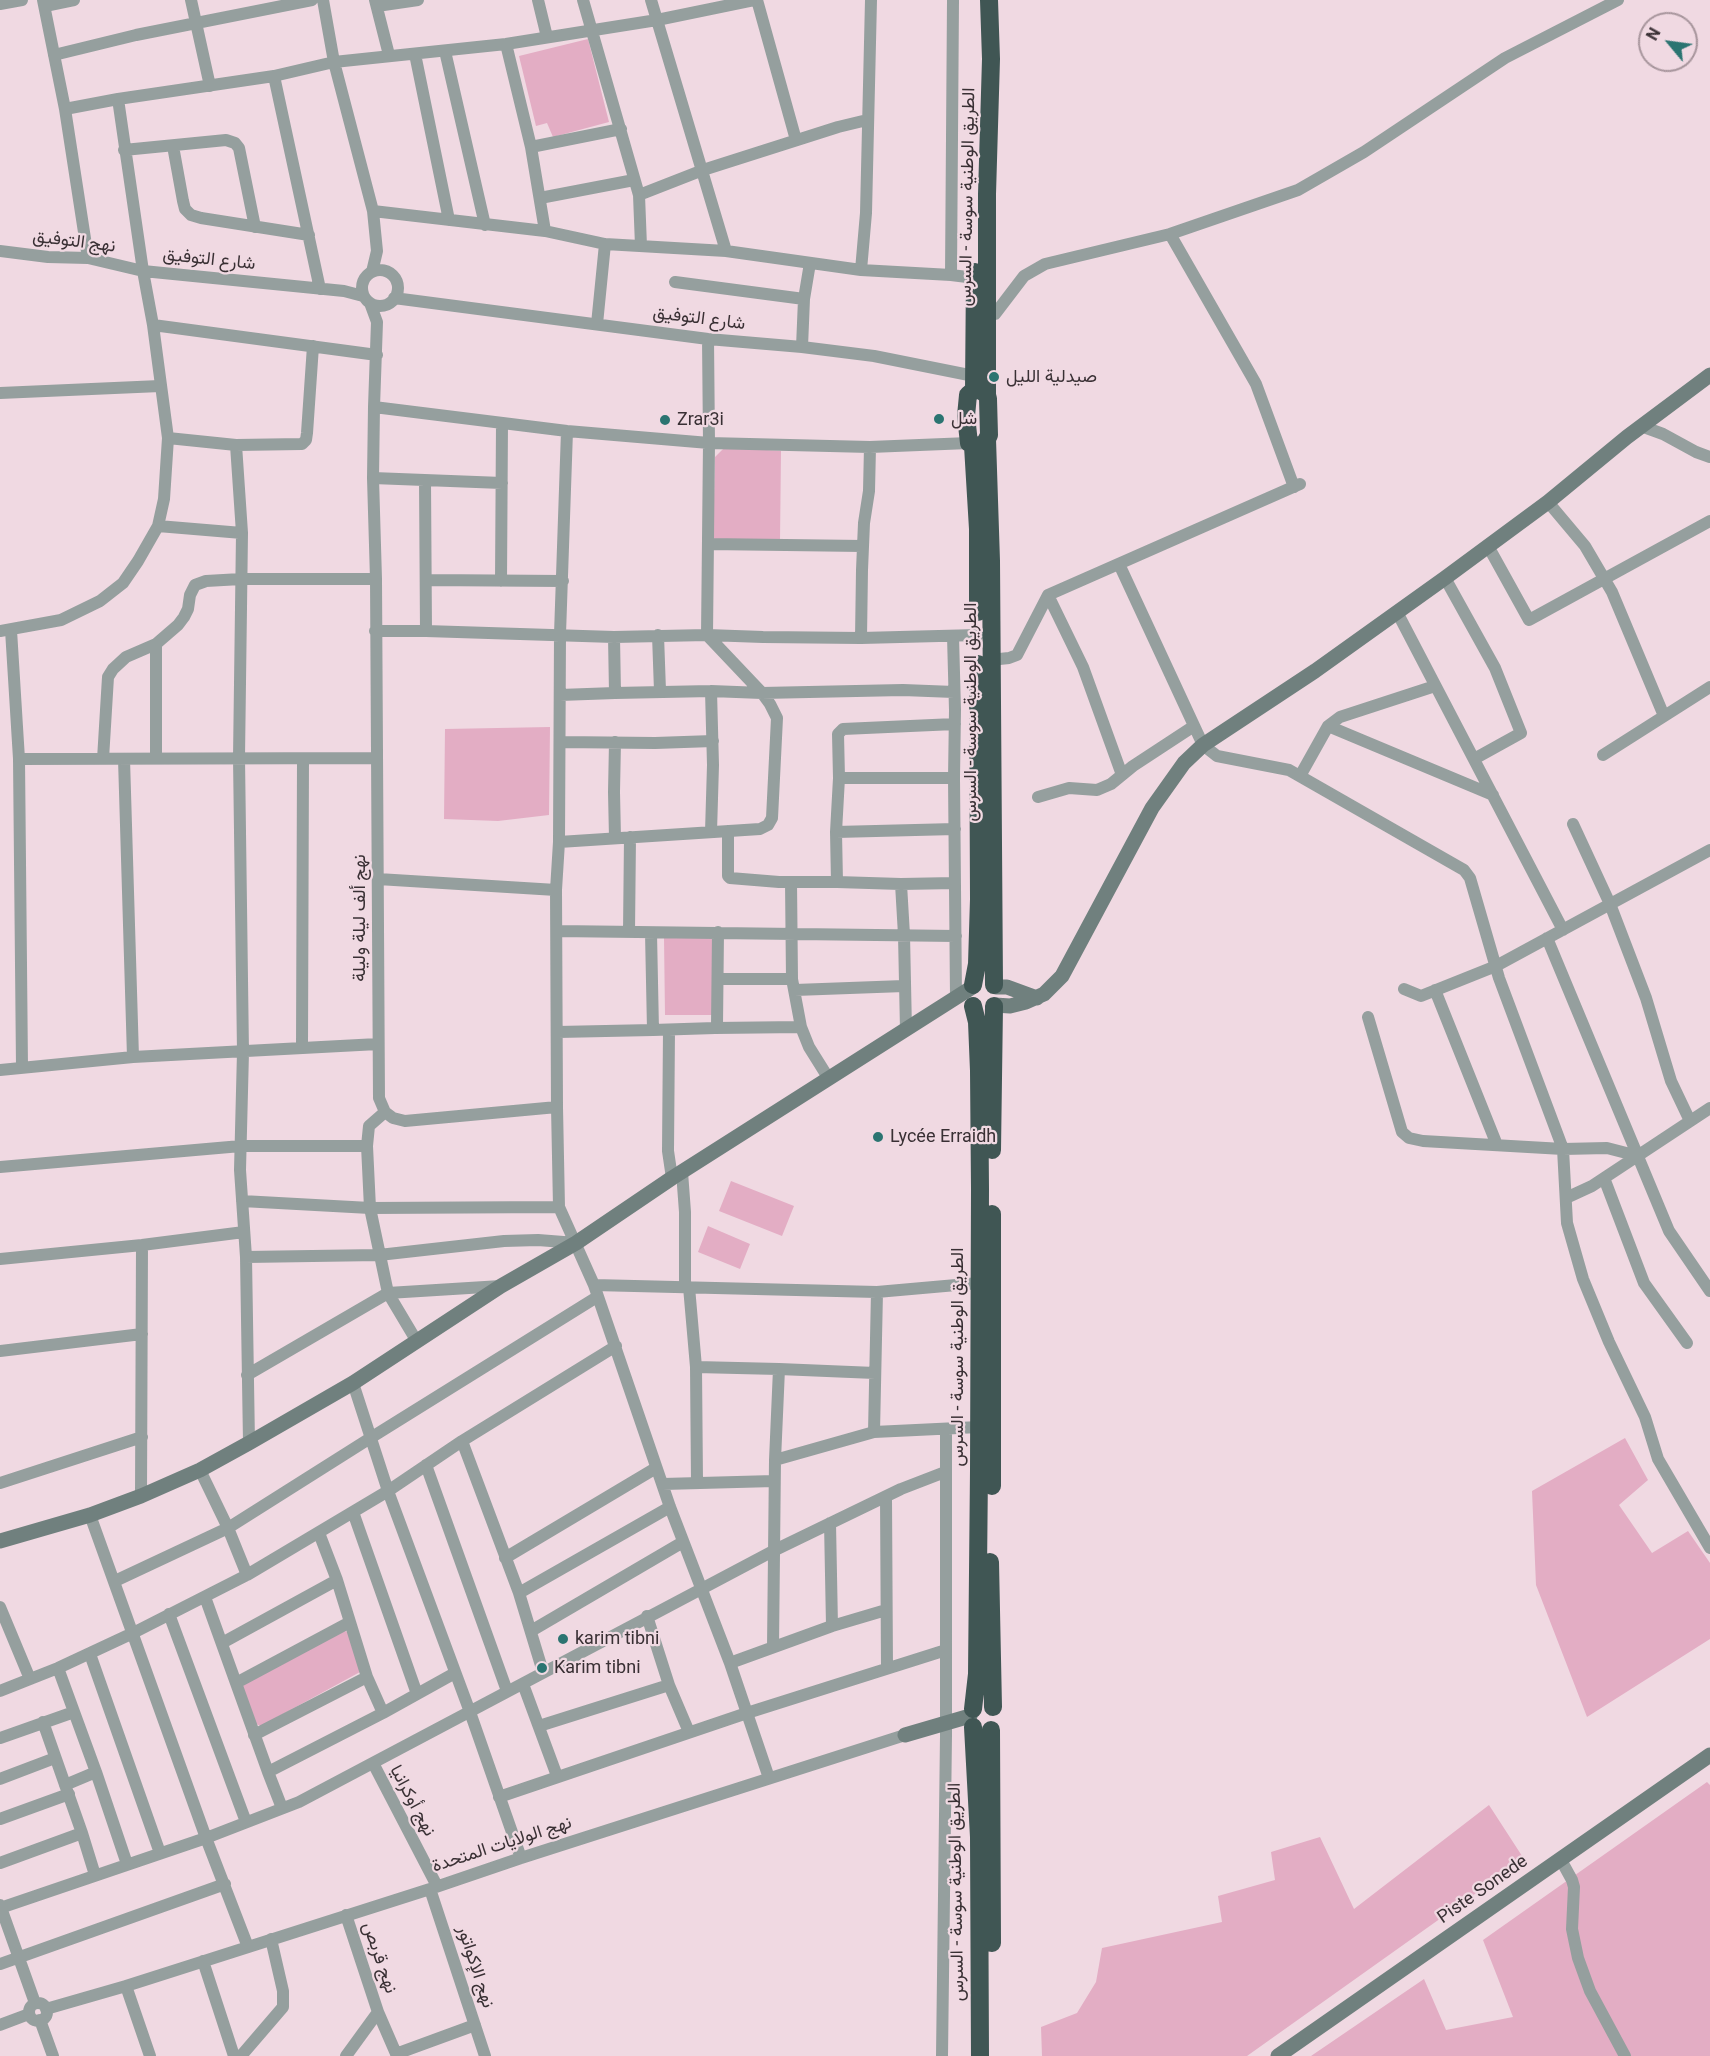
<!DOCTYPE html>
<meta charset="utf-8">
<style>
body{margin:0}
#map{position:relative;width:1710px;height:2056px;overflow:hidden;background:#f0d9e2;font-family:Roboto,sans-serif}
canvas{display:block}
.north{position:absolute;left:1638px;top:12px;width:60px;height:60px;box-sizing:border-box;background:#f0d9e2;border:2px solid #a7959c;border-radius:50%;rotate:299deg;font-size:16px;font-weight:700;line-height:24px;text-align:center;color:#393034}
.north::after{content:'';display:block;margin:auto;width:21px;height:27px;background:#2b7471;clip-path:polygon(50% 0,100% 100%,50% 72%,0 100%)}
</style>
<div id="map">
<canvas width="1710" height="2056"></canvas>
<div class="north">N</div>
</div>
<script>
const g = document.querySelector('canvas').getContext('2d');
g.lineJoin = 'round';
function paint(path, color) {
  g.fillStyle = color;
  g.fill(path, 'evenodd');
}
function poly(rows) {
  const path = new Path2D();
  for (const r of rows) {
    if (r.length === 3) {
      path.moveTo(r[0] + r[2], r[1]);
      path.arc(r[0], r[1], r[2], 0, 2 * Math.PI);
      continue;
    }
    path.moveTo(r[0], r[1]);
    for (let i = 2; i < r.length; i += 2) path.lineTo(r[i], r[i + 1]);
  }
  return path;
}
function trace(path, color, width, dash) {
  g.strokeStyle = color;
  g.lineWidth = width;
  g.lineCap = dash ? 'butt' : 'round';
  g.setLineDash(dash || []);
  g.stroke(path);
}
function label(font, color, halo, rows, align = 'center') {
  g.font = font + ' Roboto,Vazirmatn,sans-serif';
  g.lineWidth = 4.5;
  g.setLineDash([]);
  g.textBaseline = 'middle';
  g.strokeStyle = halo;
  g.fillStyle = color;
  for (const [text, x, y, turn = 0] of rows) {
    g.save();
    g.translate(x, y);
    g.rotate((+turn || 0) * Math.PI / 180);
    g.textAlign = isNaN(turn) ? turn : align;
    if (halo) g.strokeText(text, 0, 0);
    g.fillText(text, 0, 0);
    g.restore();
  }
}
paint(poly([
 [588,39,609,122,553,137,547,123,536,126,519,56],
 [725,447,781,451,780,540,713,540,715,457],
 [550,727,549,815,498,821,444,819,445,729],
 [664,938,712,938,712,1015,665,1015],
 [731,1181,794,1206,782,1236,719,1211],
 [708,1226,750,1244,740,1269,698,1252],
 [1625,1438,1648,1480,1619,1505,1652,1553,1688,1531,1710,1563,1710,1639,1587,1717,1536,1585,1532,1491],
 [341,1630,348,1632,360,1672,261,1726,256,1724,242,1686],
 [1707,1782,1710,1785,1710,2056,1311,2056,1424,1979,1446,2030,1513,2017,1483,1940],
 [1489,1805,1524,1859,1247,2056,1042,2056,1041,2027,1077,2013,1096,1982,1102,1948,1222,1922,1218,1896,1275,1880,1271,1852,1320,1837,1354,1909]
]), '#e3adc4');
trace(poly([
 [43,0,65,109,88,258],
 [191,0,210,86],
 [323,0,334,62,373,211,377,251,372,272],
 [375,0,389,55],
 [538,0,547,37],
 [583,0,639,195,641,246],
 [651,0,726,251],
 [757,0,796,140],
 [0,4,22,0],
 [45,6,74,0],
 [377,6,418,0],
 [506,44,531,147,545,231],
 [445,51,485,225],
 [415,54,449,220],
 [54,55,136,35,312,0],
 [274,76,320,289],
 [65,109,118,99,274,76,334,62,506,44,657,20,754,0],
 [173,146,183,201,185,209,191,215,201,218,309,235],
 [531,147,621,129],
 [124,150,226,140,235,143,239,148,255,227],
 [639,195,703,170,838,127,867,120],
 [540,198,634,180],
 [373,211,545,231,605,244,726,251,861,270,951,275,975,278],
 [1170,234,1256,384,1294,487],
 [0,251,48,257,88,258,143,271,344,291,363,296],
 [861,270,866,213,871,0],
 [380,288,18],
 [951,275,953,0],
 [675,282,804,299],
 [394,298,708,339,802,347,874,356,974,376],
 [370,303,377,322,374,407,567,431,709,443,870,447,969,443],
 [987,316,995,314,1024,276,1045,264,1170,234,1298,190,1364,152,1505,58,1618,0],
 [597,324,605,244],
 [153,325,377,355],
 [802,347,804,299,810,263],
 [0,393,160,386],
 [374,407,373,478,376,579,379,1098,385,1112,393,1118,405,1121,557,1107,559,1207,594,1285,670,1507,730,1663,769,1778],
 [1641,426,1663,434,1696,452,1710,457],
 [168,438,236,445,302,444,306,440,307,433,313,346],
 [236,445,242,533,239,758,243,1052,240,1170,246,1257,249,1443],
 [373,478,502,483],
 [425,481,426,631],
 [1548,502,1585,546,1612,592,1664,716],
 [158,526,242,533],
 [708,544,863,546],
 [1488,546,1529,620,1710,521],
 [1119,564,1203,745,1217,756,1289,770,1464,870,1470,878,1499,978,1563,1149,1567,1223,1583,1279,1609,1342,1645,1417,1658,1459,1710,1548],
 [1445,578,1495,668,1521,733,1474,759],
 [426,580,563,581],
 [501,581,502,423],
 [1048,595,1083,667,1122,775],
 [1397,612,1563,930],
 [11,630,19,759,22,1067],
 [0,631,61,620,100,601,123,583,138,561,158,526,164,499,168,438,153,325,143,271,118,99],
 [375,631,426,631,614,637,707,635,763,637,861,638,978,635],
 [658,635,660,691],
 [953,636,955,710,954,778,956,997],
 [614,637,615,693,711,691,762,693,903,690,954,692],
 [861,638,862,570,864,523,869,491,870,447],
 [990,660,1009,658,1017,655,1048,595,1300,484],
 [560,695,615,693],
 [1328,726,1493,795],
 [560,742,655,743,713,741],
 [1603,755,1710,687],
 [156,758,156,644,178,625,184,617,188,609,190,595,195,585,206,581,241,579,376,579],
 [19,759,377,758],
 [103,759,108,677,113,669,126,657,156,644],
 [124,759,133,1057],
 [1300,776,1328,726,1340,717,1435,686],
 [839,778,838,734,843,729,955,724],
 [954,778,839,778,836,832,837,882,901,884,955,883],
 [1038,797,1069,788,1097,790,1111,784,1133,766,1194,726],
 [1573,824,1610,904,1646,998,1671,1081,1690,1121],
 [728,831,728,876,730,878,779,882,837,882],
 [711,832,713,765,711,691],
 [836,832,955,829],
 [615,838,614,792,615,742],
 [559,842,760,829,768,825,772,818,777,718,770,704,762,693,707,635,709,443,708,339],
 [378,879,556,890],
 [791,882,792,979,801,1027,809,1047,829,1079],
 [901,884,904,935,906,1030],
 [557,931,956,936],
 [629,932,630,837],
 [651,933,653,1030,715,1028,717,1025,718,932],
 [1547,938,1669,1231,1710,1291],
 [718,979,792,979],
 [1404,989,1421,996,1496,966,1710,850],
 [795,990,904,986],
 [1435,990,1497,1145],
 [1368,1017,1402,1132,1409,1138,1423,1141,1563,1149,1607,1148,1638,1156],
 [715,1028,801,1027],
 [669,1030,668,1151,672,1178],
 [558,1032,653,1030],
 [302,1047,303,759],
 [0,1070,133,1057,378,1044],
 [557,1107,556,890,559,842,560,634,567,431],
 [385,1112,369,1126,367,1146,370,1208,388,1293,501,1286],
 [0,1167,241,1146,367,1146],
 [682,1172,685,1212,685,1287],
 [1604,1178,1644,1283,1687,1343],
 [1566,1198,1592,1186,1710,1108],
 [242,1201,370,1208,559,1207],
 [246,1257,379,1255,504,1241,538,1240,576,1243],
 [0,1259,142,1245,244,1232],
 [594,1285,877,1292,979,1283],
 [689,1287,696,1367,779,1369,775,1460],
 [0,1351,142,1334],
 [696,1367,697,1482],
 [779,1369,875,1373],
 [247,1375,388,1293,416,1340],
 [353,1383,388,1491,470,1712,521,1858],
 [874,1432,877,1292],
 [462,1441,519,1593,543,1672],
 [426,1465,507,1691],
 [200,1470,228,1528,247,1575],
 [0,1483,142,1437],
 [663,1484,774,1481],
 [141,1496,142,1245],
 [886,1497,887,1668],
 [353,1512,417,1694],
 [90,1515,206,1838,248,1947],
 [830,1523,832,1626],
 [505,1558,656,1468],
 [115,1581,228,1528,372,1437,597,1297],
 [519,1593,670,1507],
 [205,1597,268,1772,383,1713,367,1677,337,1580,319,1533],
 [0,1607,30,1679],
 [169,1614,246,1822],
 [647,1616,669,1685,689,1732],
 [531,1631,683,1542],
 [222,1643,337,1580],
 [773,1647,775,1460,874,1432,979,1427],
 [90,1654,160,1853],
 [730,1663,832,1626,886,1610],
 [58,1668,96,1772,65,1785],
 [236,1683,350,1622],
 [523,1684,557,1776],
 [0,1691,58,1668,133,1633,247,1575,388,1491,462,1441,616,1346],
 [383,1713,455,1673],
 [43,1722,82,1833,95,1875],
 [539,1726,669,1685],
 [254,1735,367,1677],
 [0,1738,74,1712],
 [373,1763,437,1886],
 [96,1772,127,1864],
 [268,1772,282,1808],
 [0,1779,55,1758],
 [499,1797,747,1713,946,1650],
 [0,1819,69,1794],
 [1561,1860,1572,1880,1574,1887,1572,1929,1578,1958,1590,1991,1625,2056],
 [0,1863,82,1833],
 [430,1889,485,2056],
 [0,1905,35,2003],
 [0,1908,206,1838,299,1802,775,1550,901,1489,945,1472],
 [346,1915,378,2012,397,2056],
 [203,1961,234,2056],
 [0,1964,225,1884],
 [126,1986,150,2056],
 [38,2012,9],
 [46,2009,126,1986,430,1889,521,1858,905,1735],
 [40,2020,53,2056],
 [0,2025,29,2014],
 [396,2054,475,2025],
 [241,2056,283,2007,283,1991,271,1939],
 [346,2056,378,2012],
 [942,2056,946,1735,946,1430]
]), '#959f9e', 12);
trace(poly([
 [996,987,1007,987,1037,998],
 [995,1005,1010,1006,1026,1002,1044,994,1062,976,1152,808,1184,763,1203,745,1315,671,1445,578,1548,502,1627,437,1710,375],
 [0,1541,90,1515,141,1496,200,1470,249,1443,353,1383,501,1286,576,1243,672,1178,971,988],
 [905,1735,970,1716],
 [1278,2056,1710,1755]
]), '#70807e', 15);
trace(poly([
 [979,389,987,395,988,399,989,435,985,443,976,447,969,443,966,416,968,395,974,390,979,389],
 [974,390,975,272],
 [987,395,987,194,991,59,989,0],
 [987,439,991,561,994,985],
 [973,446,978,529,978,612],
 [973,985,977,964,979,899,978,664],
 [973,1006,977,1022,979,1071,980,1189,979,1470,977,1674,973,1709],
 [992,1150,994,1006],
 [992,1486,992,1214],
 [990,1562,993,1707],
 [973,1727,979,1837,980,2056],
 [991,1730,992,1943]
]), '#405654', 18);
for (const [x, y, r, color] of [
 [994,377,6,"#2b7471"],
 [939,419,6,"#2b7471"],
 [665,420,6,"#2b7471"],
 [878,1137,6,"#2b7471"],
 [563,1639,6,"#2b7471"],
 [542,1668,6,"#2b7471"]
]) {
  const dot = new Path2D();
  dot.arc(x, y, r, 0, 2 * Math.PI);
  g.fillStyle = color;
  g.fill(dot);
  trace(dot, '#f0d9e2', 2);
}
label('18px', '#393034', '#f0d9e2', [
 ["الطريق الوطنية سوسة - السرس",968,197,-89],
 ["نهج التوفيق",74,242,7],
 ["شارع التوفيق",209,260,6],
 ["شارع التوفيق",699,319,7],
 ["الطريق الوطنية سوسة - السرس",971,712,-90],
 ["نهج ألف ليلة وليلة",360,918,-90],
 ["الطريق الوطنية سوسة - السرس",958,1357,-90],
 ["نهج أوكرانيا",412,1801,62],
 ["نهج الولايات المتحدة",502,1845,-18],
 ["Piste Sonede",1483,1890,-35],
 ["الطريق الوطنية سوسة - السرس",957,1892,-91],
 ["نهج قربص",379,1958,71],
 ["نهج الإكواتور",475,1967,72]
]);
label('18px', '#393034', '#f0d9e2', [
 ["صيدلية الليل",1006,377],
 ["شل",951,419],
 ["Zrar3i",677,420],
 ["Lycée Erraidh",890,1137],
 ["karim tibni",575,1639],
 ["Karim tibni",554,1668]
], 'left');
</script>
